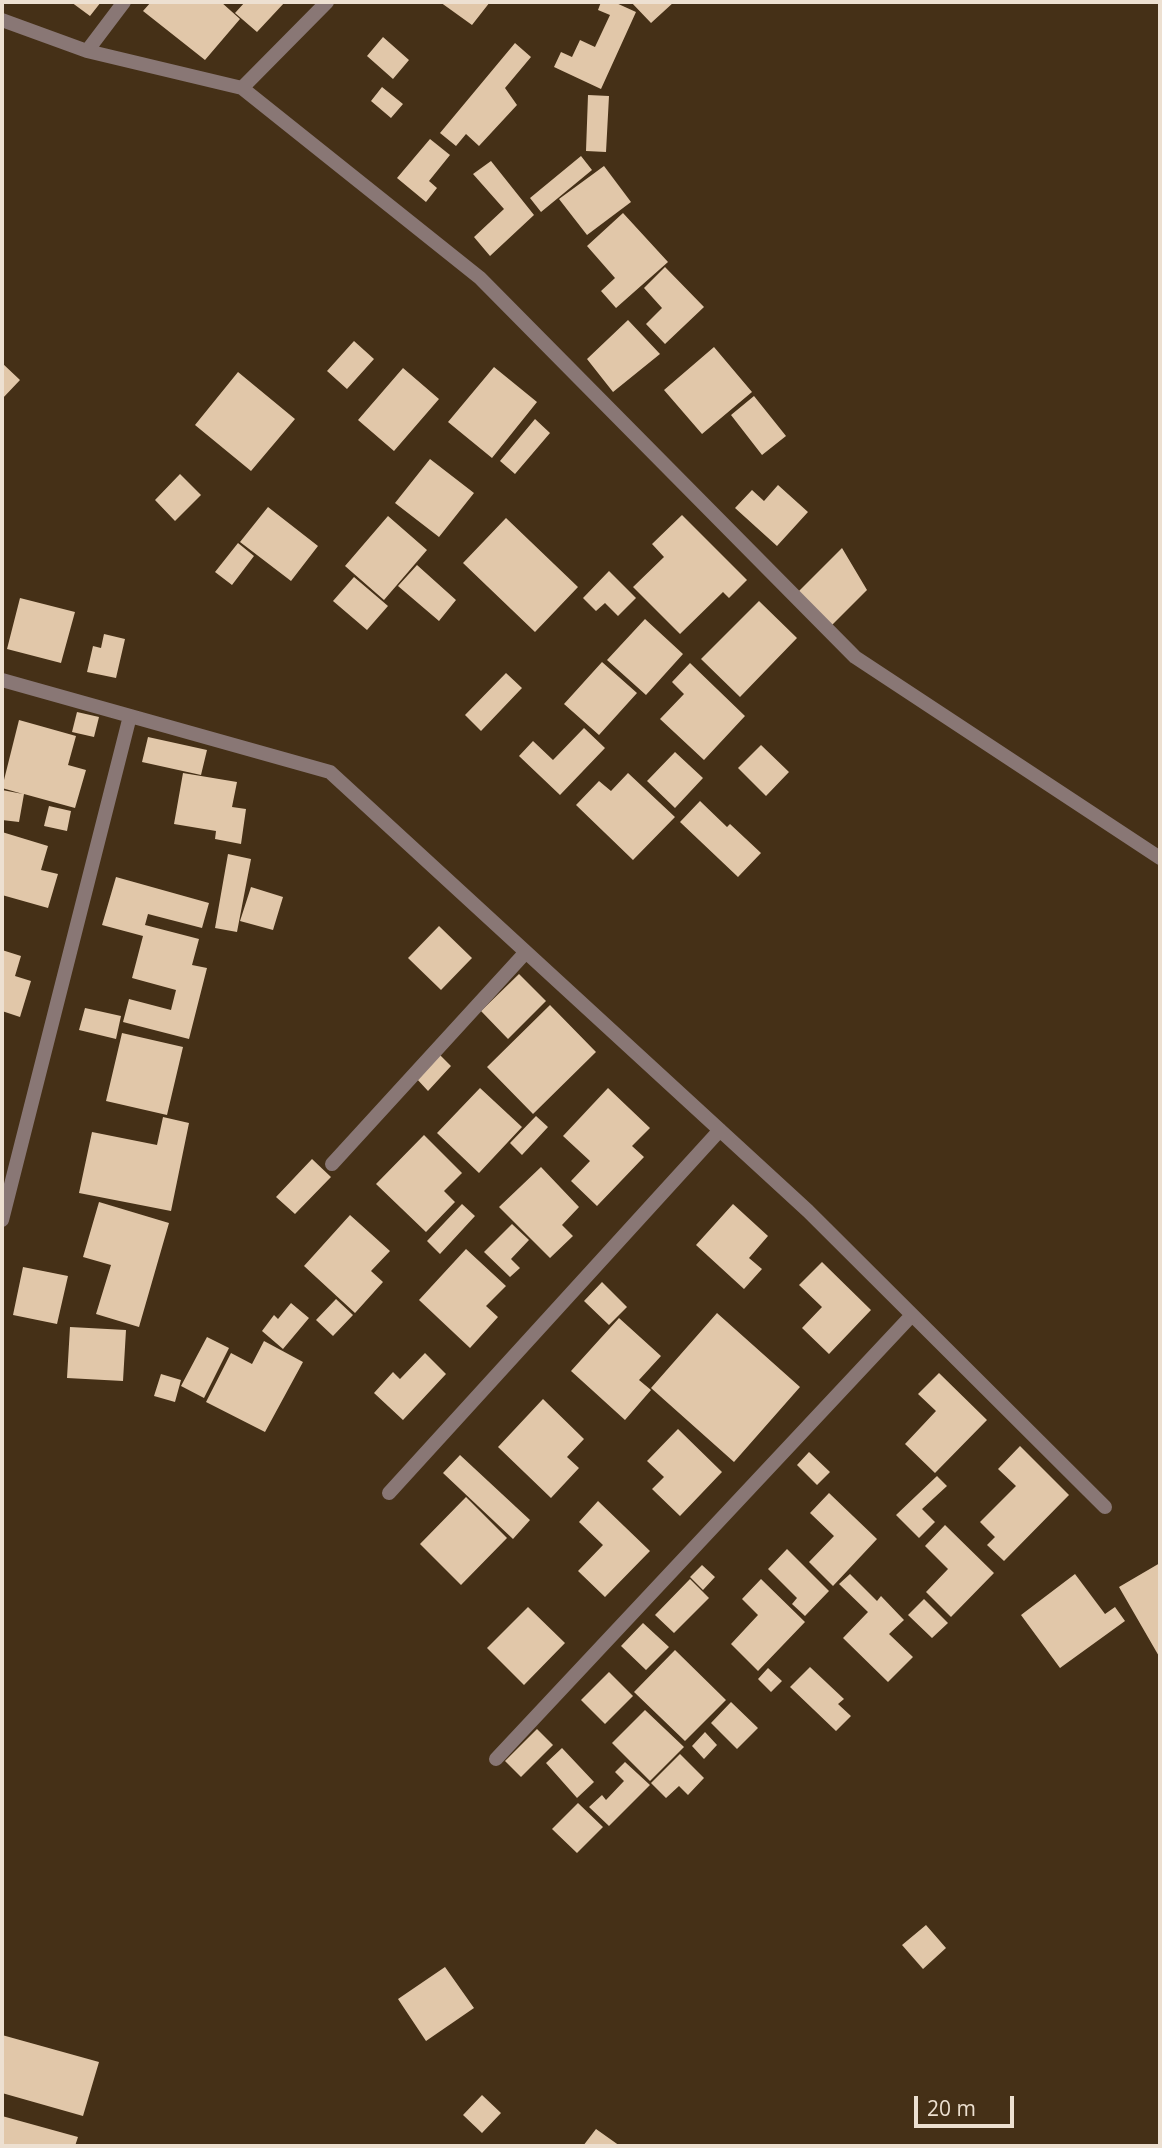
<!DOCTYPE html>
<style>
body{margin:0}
#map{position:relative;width:1162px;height:2148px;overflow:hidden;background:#453017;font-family:"Open Sans",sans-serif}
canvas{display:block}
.frame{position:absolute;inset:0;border:4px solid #ede0d1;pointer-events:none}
.scale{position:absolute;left:914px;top:2096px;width:100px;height:32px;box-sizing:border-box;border:4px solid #ede0d1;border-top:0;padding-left:9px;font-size:21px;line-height:24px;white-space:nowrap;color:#ede0d1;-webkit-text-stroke:5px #453017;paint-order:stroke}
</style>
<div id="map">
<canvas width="1162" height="2148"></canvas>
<div class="frame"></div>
<div class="scale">20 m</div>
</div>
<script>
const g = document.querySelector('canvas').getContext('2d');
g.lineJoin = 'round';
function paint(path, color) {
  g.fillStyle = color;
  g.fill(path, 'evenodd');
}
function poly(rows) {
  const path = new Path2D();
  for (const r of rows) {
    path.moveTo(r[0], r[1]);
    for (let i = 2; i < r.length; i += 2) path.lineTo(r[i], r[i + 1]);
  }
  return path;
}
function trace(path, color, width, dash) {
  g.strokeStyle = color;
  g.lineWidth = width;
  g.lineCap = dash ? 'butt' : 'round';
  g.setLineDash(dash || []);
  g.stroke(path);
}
paint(poly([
 [71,2,101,2,90,16],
 [151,2,221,2,240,19,205,60,143,11],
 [245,2,285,2,257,32,235,13],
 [440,2,490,2,472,25],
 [601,2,614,2,636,12,601,89,554,67,561,52,572,57,580,40,595,47,610,15,598,10],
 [631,2,674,2,651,23],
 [383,37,409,60,393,79,367,56],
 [515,43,531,57,505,88,517,105,479,146,466,134,456,146,440,133],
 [382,87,403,104,391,118,371,101],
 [588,95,609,96,606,152,586,151],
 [430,139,450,155,429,181,437,188,426,202,397,178],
 [581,156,592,170,541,212,530,198],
 [491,161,534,215,490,256,474,237,504,209,473,174],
 [604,166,631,202,587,235,559,199],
 [623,213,668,262,616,308,601,291,615,278,587,246],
 [665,267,704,307,665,344,646,324,662,308,644,288],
 [628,320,660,354,613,392,587,359],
 [354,341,374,359,347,389,327,371],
 [714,347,752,392,702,434,664,390],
 [2,363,20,380,2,399],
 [494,367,537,402,492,458,448,422],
 [403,368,439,399,394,451,358,420],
 [238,372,295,419,251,471,195,425],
 [754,396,786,436,762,455,731,415],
 [535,419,550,433,515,474,500,461],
 [430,459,474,493,439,537,395,503],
 [180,474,201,495,175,521,155,500],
 [778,485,808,512,777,546,735,508,752,490,764,501],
 [268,507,318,546,291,581,240,542],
 [682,515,747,580,729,598,723,592,680,634,633,587,664,557,652,544],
 [388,516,427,550,384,600,345,566],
 [506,518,578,587,535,632,463,563],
 [238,543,254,556,232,585,215,572],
 [842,548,867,590,831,626,797,593],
 [417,565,456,600,439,621,398,586],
 [609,571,636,598,618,616,605,603,596,611,583,598],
 [354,577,388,606,367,630,333,601],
 [20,598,75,612,61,663,7,649],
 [759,601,797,638,740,697,701,659],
 [645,619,683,654,646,695,607,660],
 [104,634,125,639,116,678,87,672,93,646,101,648],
 [602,662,637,693,599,735,564,704],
 [690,663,745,716,704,760,660,719,684,694,672,682],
 [506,673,522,688,481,731,465,715],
 [77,712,99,717,94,737,72,732],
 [19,720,76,736,68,765,86,770,75,808,24,794,19,822,2,820,2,790,23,794,2,788],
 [584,728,605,748,560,795,519,756,533,741,553,760],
 [148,737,207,750,201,775,142,762],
 [761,745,789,772,766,796,738,768],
 [675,752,703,778,675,808,647,781],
 [183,773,237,782,232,807,246,809,241,844,215,839,216,831,174,824],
 [628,773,675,817,633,860,576,805,599,781,611,791],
 [700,801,727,827,730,824,761,853,738,877,680,822],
 [49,806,71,811,67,831,44,826],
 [2,832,48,846,41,870,58,874,48,908,2,895],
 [228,854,251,859,237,932,215,928],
 [116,877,209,903,202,928,148,914,145,925,199,939,192,965,207,968,189,1039,123,1022,129,999,171,1010,176,990,132,978,143,936,102,925],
 [251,887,283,897,273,930,240,921],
 [439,926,472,958,441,990,408,958],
 [2,950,21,956,15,976,31,981,20,1017,2,1011],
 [519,974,546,1001,508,1039,481,1011],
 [550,1005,596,1052,533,1114,487,1067],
 [85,1008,121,1016,116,1039,79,1030],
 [122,1033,183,1047,167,1115,106,1101],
 [440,1055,451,1066,428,1091,416,1078],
 [480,1088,522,1127,479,1173,437,1133],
 [608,1088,650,1128,632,1146,644,1157,597,1206,571,1181,590,1161,563,1136],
 [536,1116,548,1127,522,1155,510,1143],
 [163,1117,189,1123,171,1211,79,1193,92,1132,157,1145],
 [424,1135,462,1173,444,1191,455,1202,426,1232,376,1184],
 [312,1159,331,1177,295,1214,276,1197],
 [541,1167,579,1207,562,1225,573,1236,550,1258,499,1207],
 [99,1202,169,1223,139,1327,96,1314,111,1265,83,1257],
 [462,1204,475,1216,440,1254,427,1241],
 [733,1204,768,1236,749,1258,762,1269,744,1289,696,1245],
 [350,1215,390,1251,371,1271,383,1282,355,1313,304,1266],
 [512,1224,529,1240,511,1259,520,1268,510,1277,484,1252],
 [466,1249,506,1286,486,1306,498,1317,470,1348,419,1300],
 [822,1262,871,1310,829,1354,802,1328,822,1307,799,1285],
 [23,1267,68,1276,57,1324,13,1315],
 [602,1282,627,1307,609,1325,584,1301],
 [336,1299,353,1315,333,1336,316,1320],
 [291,1303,309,1318,283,1349,262,1331,274,1315,278,1319],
 [717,1313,800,1387,734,1462,651,1388],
 [619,1318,661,1356,639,1380,651,1390,625,1420,571,1371],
 [70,1327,126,1330,123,1381,67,1378],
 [207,1337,229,1348,204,1398,181,1386],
 [264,1341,303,1362,265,1432,206,1402,231,1353,252,1364],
 [425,1353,446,1374,403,1420,374,1393,393,1372,400,1379],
 [939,1373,987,1420,935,1473,905,1444,936,1411,918,1394],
 [161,1374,181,1380,175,1402,154,1396],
 [543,1399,584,1439,567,1457,579,1468,551,1498,498,1447],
 [678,1429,722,1472,680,1516,652,1489,664,1477,647,1461],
 [1020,1446,1069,1495,1004,1561,987,1545,995,1537,980,1522,1016,1486,998,1469],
 [809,1452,830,1472,817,1485,797,1465],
 [460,1455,530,1520,513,1539,443,1473],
 [937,1476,947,1486,922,1509,935,1522,919,1538,896,1515],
 [829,1493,877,1539,833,1586,809,1562,834,1536,810,1513],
 [466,1497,507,1538,461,1585,420,1544],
 [598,1501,650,1551,605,1597,578,1571,603,1545,579,1522],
 [945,1525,994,1573,951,1617,926,1592,948,1569,925,1546],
 [787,1549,829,1591,805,1616,792,1604,797,1598,768,1569],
 [1160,1563,1160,1658,1119,1587],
 [702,1565,715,1577,703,1590,690,1577],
 [850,1574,877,1601,881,1596,904,1620,889,1634,913,1657,888,1682,843,1638,868,1612,839,1584],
 [1075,1574,1105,1614,1115,1607,1125,1621,1060,1668,1021,1615],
 [690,1579,709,1598,674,1633,655,1615],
 [761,1579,805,1622,758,1671,731,1644,758,1615,742,1599],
 [924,1599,948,1623,932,1638,908,1615],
 [528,1607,565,1643,524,1685,487,1648],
 [643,1623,669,1647,646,1670,621,1646],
 [675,1650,726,1700,685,1741,634,1692],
 [810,1667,844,1699,838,1704,851,1716,836,1731,790,1687],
 [768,1668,782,1681,771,1692,758,1679],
 [609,1672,633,1696,605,1724,581,1700],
 [731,1702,758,1728,737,1749,711,1723],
 [645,1710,684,1747,650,1781,612,1743],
 [537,1729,553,1745,521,1777,505,1761],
 [705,1732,717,1745,704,1759,692,1746],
 [562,1748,594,1782,577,1798,546,1763],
 [680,1754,704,1778,688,1795,679,1786,666,1798,651,1783],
 [625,1762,650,1785,609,1826,589,1807,602,1795,606,1800,624,1781,615,1772],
 [578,1803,603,1827,577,1853,552,1829],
 [926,1925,946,1948,923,1969,902,1945],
 [445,1967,474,2008,426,2041,398,1999],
 [2,2035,99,2062,83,2116,2,2093],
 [482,2095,501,2113,482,2133,463,2115],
 [2,2116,78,2137,75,2146,2,2146],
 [596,2129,620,2146,583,2146]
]), '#e1c7a9');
trace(poly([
 [2,20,87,51,242,88,480,278,855,657,1160,858],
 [87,51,124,2],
 [242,88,327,2],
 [2,680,330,772,808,1211,1105,1507],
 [332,1164,526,952],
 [2,1220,130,716],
 [389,1493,720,1130],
 [496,1759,912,1315]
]), '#897775', 14);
</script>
